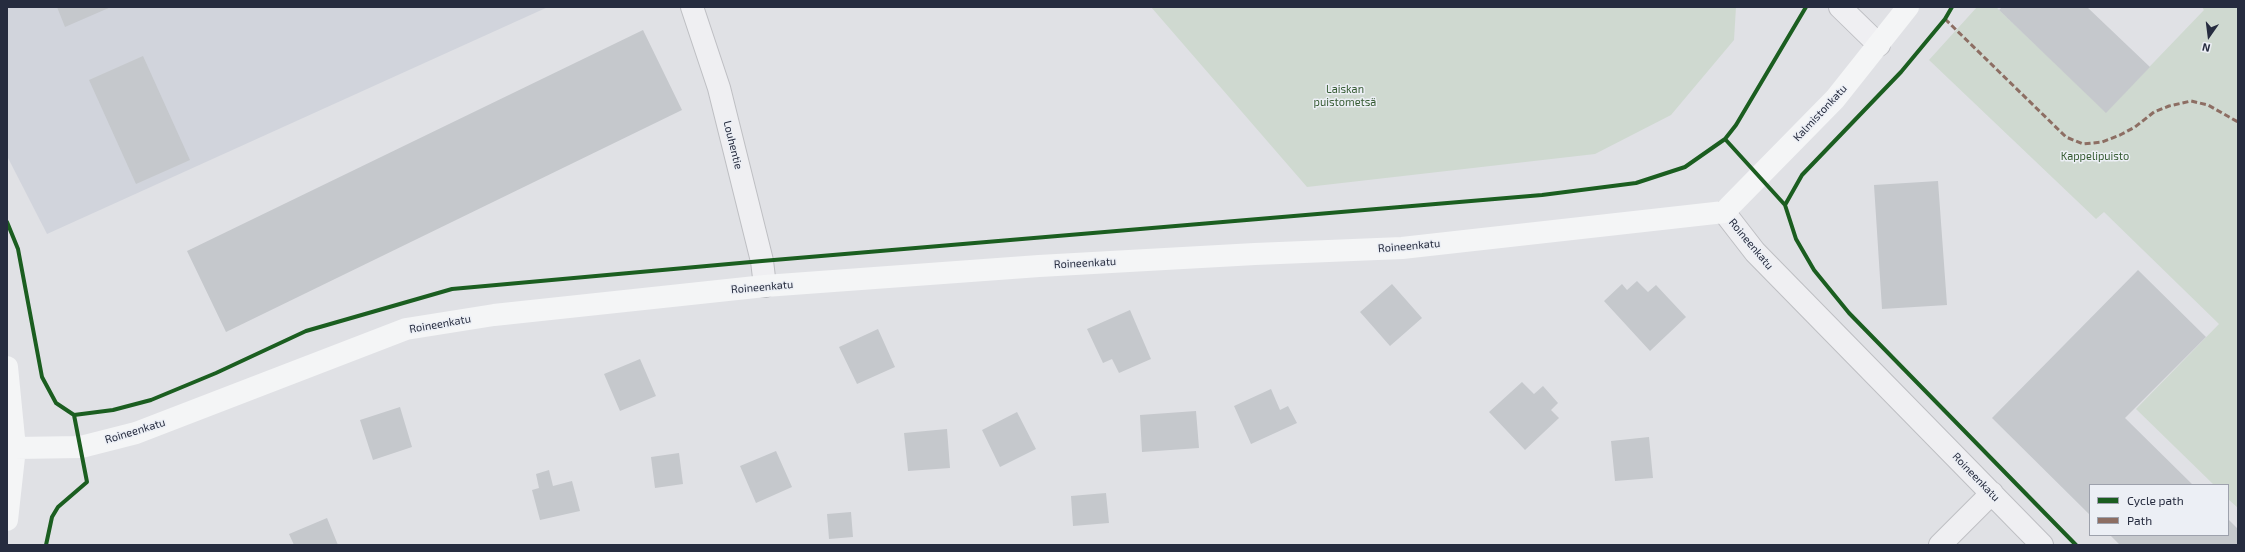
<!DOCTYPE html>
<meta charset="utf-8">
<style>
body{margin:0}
#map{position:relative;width:2245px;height:552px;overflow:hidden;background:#e0e1e5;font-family:"Exo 2",sans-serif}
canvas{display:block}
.frame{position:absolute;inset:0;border:8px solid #262c3f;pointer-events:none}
.legend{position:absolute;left:2089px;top:484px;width:140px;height:52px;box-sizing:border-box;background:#eceff5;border:1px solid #9da1ac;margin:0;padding:5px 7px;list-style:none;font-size:12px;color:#262c3f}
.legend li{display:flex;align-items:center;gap:8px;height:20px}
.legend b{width:20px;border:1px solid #9da1ac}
.north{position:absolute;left:2189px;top:16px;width:40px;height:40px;-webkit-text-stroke:3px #eceff5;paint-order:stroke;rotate:194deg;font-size:11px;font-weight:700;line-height:16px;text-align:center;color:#262c3f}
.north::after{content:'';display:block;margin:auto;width:14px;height:18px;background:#262c3f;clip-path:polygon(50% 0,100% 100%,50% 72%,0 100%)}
</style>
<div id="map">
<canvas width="2245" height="552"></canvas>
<div class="frame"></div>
<ul class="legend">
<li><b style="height:5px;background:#1b5e20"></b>Cycle path</li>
<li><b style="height:5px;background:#8d6e63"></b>Path</li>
</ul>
<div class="north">N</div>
</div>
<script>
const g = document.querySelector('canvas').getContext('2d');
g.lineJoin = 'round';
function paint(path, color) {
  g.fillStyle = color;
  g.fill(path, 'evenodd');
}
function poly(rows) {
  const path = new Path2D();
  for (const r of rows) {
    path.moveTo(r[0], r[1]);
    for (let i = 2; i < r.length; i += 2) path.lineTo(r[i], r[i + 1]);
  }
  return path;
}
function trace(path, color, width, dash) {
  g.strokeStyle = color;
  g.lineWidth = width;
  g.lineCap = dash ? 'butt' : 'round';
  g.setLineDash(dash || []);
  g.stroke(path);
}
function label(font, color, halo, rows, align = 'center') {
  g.font = font + ' "Exo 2",sans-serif';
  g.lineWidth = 3;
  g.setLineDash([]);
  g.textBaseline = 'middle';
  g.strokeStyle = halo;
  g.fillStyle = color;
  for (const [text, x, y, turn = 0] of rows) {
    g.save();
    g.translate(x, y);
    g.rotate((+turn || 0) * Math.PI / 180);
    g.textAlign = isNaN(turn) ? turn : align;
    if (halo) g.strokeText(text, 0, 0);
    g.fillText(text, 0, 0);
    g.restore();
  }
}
paint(poly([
 [7,7,548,7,47,234,7,156]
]), '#d1d4dc');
paint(poly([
 [1151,7,1736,7,1734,40,1671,115,1595,154,1307,187],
 [1977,7,1996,7,2106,112,2204,10,2202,7,2238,7,2238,508,2228,499,2228,485,2214,485,2136,409,2219,324,2104,212,2096,219,1929,60]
]), '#cfd9d0');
paint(poly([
 [57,7,111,7,65,27],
 [2002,7,2087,7,2150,67,2106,113,1999,10],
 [643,30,682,110,226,332,187,251],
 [143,56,190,160,136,184,89,80],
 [1938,181,1947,305,1882,309,1874,185],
 [2138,270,2206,337,2125,418,2193,485,2090,485,2090,515,1992,418],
 [1637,281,1648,292,1656,285,1686,317,1650,351,1604,301,1622,284,1627,290],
 [1392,284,1422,318,1390,346,1360,312],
 [1130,310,1151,359,1119,373,1112,359,1103,363,1087,329],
 [878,329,895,367,857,384,839,347],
 [640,359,656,396,620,411,604,374],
 [1522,382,1534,394,1543,386,1558,403,1551,410,1559,418,1525,450,1489,412],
 [1271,389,1280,410,1288,406,1297,423,1251,444,1234,406],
 [400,407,412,447,373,460,360,420],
 [1196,411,1199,448,1142,452,1140,415],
 [1017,412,1036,449,1000,467,982,430],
 [947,429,950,468,908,471,904,433],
 [1649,437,1653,478,1615,481,1611,441],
 [776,451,792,487,756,503,740,466],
 [679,453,683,484,655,488,651,457],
 [549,470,553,486,572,481,580,511,540,520,532,490,539,488,536,474],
 [1106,493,1109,523,1073,526,1071,496],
 [851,512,853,537,829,539,827,514],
 [327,518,338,545,294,545,289,534],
 [2228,519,2238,529,2238,545,2120,545,2110,535,2228,535]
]), '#c5c8cc');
const street = poly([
 [692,7,719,88,762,261,765,286],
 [1840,7,1879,45],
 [1724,212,1755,252,2042,545],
 [1940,545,1992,493]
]);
trace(street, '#bebfc3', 24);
trace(street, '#efeff2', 22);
trace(poly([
 [7,367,15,448,7,520],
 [15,448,81,447,136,433,406,329,494,315,765,286,1039,266,1255,254,1402,248,1724,212,1835,99,1908,7]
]), '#f4f5f6', 22);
trace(poly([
 [1945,19,2066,137,2083,144,2102,142,2120,135,2135,127,2154,112,2169,106,2191,101,2208,105,2238,122]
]), '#8d6e63', 3, [6, 3]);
trace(poly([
 [1725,139,1785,205,1796,239,1814,270,1849,313,2076,545],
 [1785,205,1802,175,1901,72,1945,19,1952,7],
 [7,222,18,249,42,377,56,403,74,415,87,482,58,507,52,517,46,545],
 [74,415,113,410,151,400,216,373,306,331,452,289,762,261,1542,195,1636,183,1685,167,1725,139,1736,125,1806,7]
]), '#1b5e20', 4);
label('11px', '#365b33', '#eceff5', [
 ["Laiskan",1345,89],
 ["puistometsä",1345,102],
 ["Kappelipuisto",2095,156]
]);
label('11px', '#262c3f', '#eceff5', [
 ["Kalmistonkatu",1820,113,-47],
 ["Louhentie",733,145,76],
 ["Roineenkatu",1751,244,50],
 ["Roineenkatu",1409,246,-5],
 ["Roineenkatu",1085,263,-3],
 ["Roineenkatu",762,287,-5],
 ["Roineenkatu",440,324,-10],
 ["Roineenkatu",135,431,-17],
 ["Roineenkatu",1976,477,46]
]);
</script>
